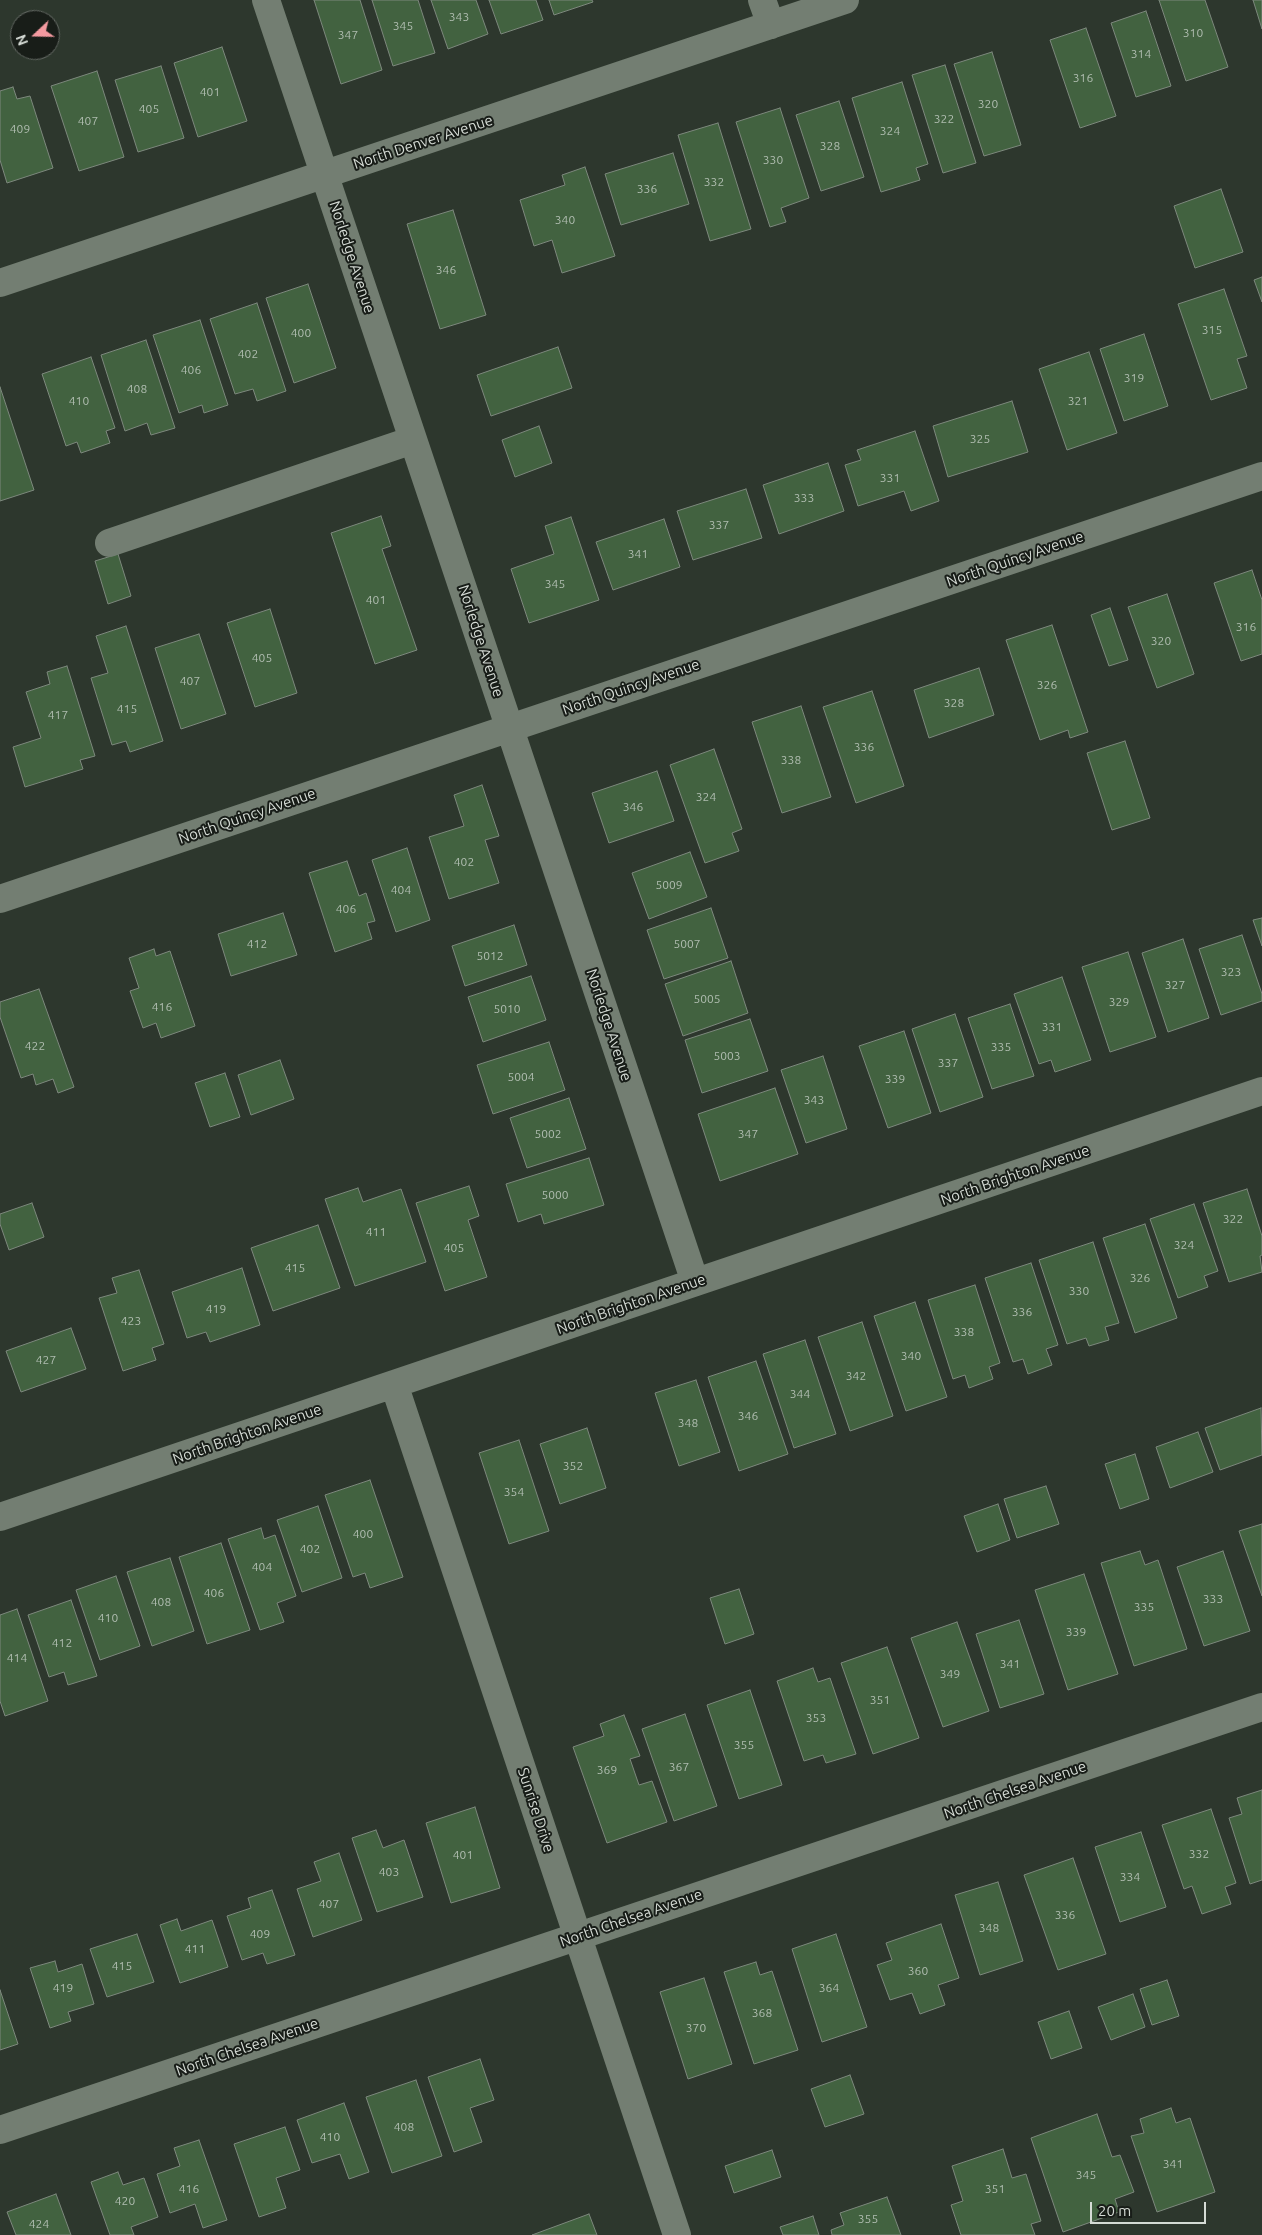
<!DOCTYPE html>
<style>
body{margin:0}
#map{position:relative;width:1262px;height:2235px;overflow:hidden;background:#2d372d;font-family:Ubuntu,sans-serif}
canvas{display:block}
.north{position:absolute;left:10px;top:10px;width:50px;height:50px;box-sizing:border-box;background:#181d18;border:1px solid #646964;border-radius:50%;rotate:249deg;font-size:14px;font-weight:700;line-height:20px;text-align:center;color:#d5dbd5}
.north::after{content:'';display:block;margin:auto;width:18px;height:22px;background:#f49aa0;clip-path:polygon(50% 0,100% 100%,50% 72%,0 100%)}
.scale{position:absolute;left:1090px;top:2202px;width:116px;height:22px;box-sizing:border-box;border:2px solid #d5dbd5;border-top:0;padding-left:6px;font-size:15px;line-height:18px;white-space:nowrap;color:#d5dbd5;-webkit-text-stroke:4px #181d18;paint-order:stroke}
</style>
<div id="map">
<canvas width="1262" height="2235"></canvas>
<div class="north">N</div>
<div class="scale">20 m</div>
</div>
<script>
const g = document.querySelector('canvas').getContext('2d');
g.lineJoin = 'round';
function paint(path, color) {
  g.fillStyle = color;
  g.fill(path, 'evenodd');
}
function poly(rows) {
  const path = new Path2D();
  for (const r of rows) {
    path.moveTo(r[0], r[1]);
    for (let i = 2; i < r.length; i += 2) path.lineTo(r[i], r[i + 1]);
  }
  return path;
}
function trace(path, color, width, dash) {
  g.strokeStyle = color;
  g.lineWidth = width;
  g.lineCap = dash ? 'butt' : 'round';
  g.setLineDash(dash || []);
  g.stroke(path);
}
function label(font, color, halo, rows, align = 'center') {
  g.font = font + ' Ubuntu,sans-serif';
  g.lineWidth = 4;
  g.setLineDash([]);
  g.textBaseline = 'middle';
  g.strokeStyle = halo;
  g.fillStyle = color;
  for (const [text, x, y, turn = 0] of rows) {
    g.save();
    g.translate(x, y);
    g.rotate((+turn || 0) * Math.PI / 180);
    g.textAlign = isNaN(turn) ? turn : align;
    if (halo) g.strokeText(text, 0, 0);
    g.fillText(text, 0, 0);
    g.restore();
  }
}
const building = poly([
 [314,0,360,0,382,70,341,84,314,0],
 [372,0,418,0,435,53,393,66,372,0],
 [431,0,476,0,488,34,448,49,431,0],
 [489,0,536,0,543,20,501,34,489,0],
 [549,0,592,0,593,2,554,15,549,0],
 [1159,0,1205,0,1228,67,1186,81,1159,0],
 [1253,0,1262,0,1262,29,1253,0],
 [1146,11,1171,86,1136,97,1111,23,1146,11],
 [1086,28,1116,116,1080,128,1050,40,1086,28],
 [222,47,247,121,198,137,174,63,222,47],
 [992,52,1021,145,984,156,954,64,992,52],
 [945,65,976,163,943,173,912,75,945,65],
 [161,66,184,138,138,152,115,80,161,66],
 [97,71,124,157,79,171,51,86,97,71],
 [902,82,928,164,916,168,920,180,881,192,852,98,902,82],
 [13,87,17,99,30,96,53,168,7,183,0,160,0,91,13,87],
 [839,101,864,177,821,191,796,115,839,101],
 [780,108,809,198,781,208,786,222,770,227,736,122,780,108],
 [718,123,751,229,710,241,678,135,718,123],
 [673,153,689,204,621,225,605,174,673,153],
 [585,167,615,256,562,273,552,240,534,246,520,200,565,185,562,175,585,167],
 [1221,189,1243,252,1195,268,1174,206,1221,189],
 [453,210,486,315,440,329,407,224,453,210],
 [1262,277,1262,302,1254,280,1262,277],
 [308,284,336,368,294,383,266,298,308,284],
 [1224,289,1247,356,1237,359,1247,388,1211,400,1178,304,1224,289],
 [257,303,286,391,257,401,253,389,235,394,210,319,257,303],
 [200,320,228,405,204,413,202,405,179,413,153,335,200,320],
 [1144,334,1168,406,1124,421,1100,349,1144,334],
 [146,340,175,428,151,435,147,423,125,431,101,355,146,340],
 [558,347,572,388,491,416,477,375,558,347],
 [1089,352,1117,433,1067,450,1039,369,1089,352],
 [91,357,115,428,106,431,110,443,81,453,77,442,66,446,42,374,91,357],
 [0,387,34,490,0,501,0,387],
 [1012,401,1028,452,948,477,933,426,1012,401],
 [539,426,552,463,515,477,502,440,539,426],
 [915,431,939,501,911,511,904,491,858,506,845,465,861,460,857,450,915,431],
 [828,463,844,511,779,534,763,485,828,463],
 [746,489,762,538,693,560,677,511,746,489],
 [381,516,391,546,382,549,417,650,375,664,331,533,381,516],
 [571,517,599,600,529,623,511,569,554,554,545,526,571,517],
 [664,519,680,567,613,590,596,542,664,519],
 [118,554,131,596,108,604,95,561,118,554],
 [1252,570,1262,600,1262,654,1241,661,1214,583,1252,570],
 [1167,594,1194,674,1157,688,1128,607,1167,594],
 [1110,608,1128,660,1109,666,1091,615,1110,608],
 [270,609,297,693,255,707,227,623,270,609],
 [1052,625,1088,732,1070,738,1068,730,1040,740,1006,640,1052,625],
 [126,626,163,741,130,752,126,741,112,745,91,678,108,673,96,636,126,626],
 [199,634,226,714,181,729,155,648,199,634],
 [67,666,95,756,80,760,83,769,25,787,13,747,41,738,26,692,50,684,47,672,67,666],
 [979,668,994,715,929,738,914,690,979,668],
 [872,691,904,786,856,803,823,707,872,691],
 [801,706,831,797,782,813,752,722,801,706],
 [1125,741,1150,818,1112,830,1087,753,1125,741],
 [714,749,742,829,732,833,739,851,705,863,670,765,714,749],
 [657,771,674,821,609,843,592,793,657,771],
 [482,785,499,836,485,840,499,883,449,899,429,837,464,826,454,795,482,785],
 [407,848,430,920,396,932,372,860,407,848],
 [690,852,707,897,649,919,632,873,690,852],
 [347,861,359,896,366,893,375,921,367,923,372,939,335,952,309,873,347,861],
 [711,908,728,958,664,979,647,930,711,908],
 [283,913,297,955,231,976,218,934,283,913],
 [1262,918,1262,946,1253,920,1262,918],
 [514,925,527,965,465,986,452,946,514,925],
 [1242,935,1262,994,1262,1001,1221,1015,1199,949,1242,935],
 [1183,939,1209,1018,1168,1032,1142,953,1183,939],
 [154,949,156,956,170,951,195,1026,161,1038,156,1023,143,1028,130,991,139,988,129,958,154,949],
 [1128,952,1156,1037,1110,1052,1082,967,1128,952],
 [731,961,748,1013,683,1036,665,984,731,961],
 [531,976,546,1020,483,1042,468,997,531,976],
 [1062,977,1091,1060,1055,1072,1051,1060,1039,1064,1014,994,1062,977],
 [39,989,74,1087,58,1093,53,1079,36,1085,33,1074,21,1078,0,1017,0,1002,39,989],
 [1010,1004,1034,1076,992,1089,968,1018,1010,1004],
 [955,1014,983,1097,940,1112,912,1029,955,1014],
 [750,1019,768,1071,702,1093,685,1040,750,1019],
 [904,1031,931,1113,888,1128,859,1046,904,1031],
 [549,1042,565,1090,493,1114,477,1065,549,1042],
 [823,1056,847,1129,806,1143,781,1070,823,1056],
 [280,1060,294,1099,251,1115,238,1075,280,1060],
 [225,1073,240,1117,210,1127,195,1083,225,1073],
 [775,1088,798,1154,720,1181,698,1114,775,1088],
 [569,1098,586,1149,527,1168,510,1118,569,1098],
 [589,1158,604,1205,544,1224,541,1214,518,1222,506,1184,589,1158],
 [469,1186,479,1216,468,1220,487,1277,445,1291,416,1203,469,1186],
 [358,1188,363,1202,401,1189,426,1262,355,1286,325,1199,358,1188],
 [1247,1189,1262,1236,1262,1255,1260,1256,1262,1272,1229,1282,1203,1203,1247,1189],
 [32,1203,44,1237,9,1250,0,1224,0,1214,32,1203],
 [1194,1204,1218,1271,1204,1276,1208,1287,1178,1298,1150,1219,1194,1204],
 [1145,1224,1177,1318,1135,1333,1103,1238,1145,1224],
 [318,1225,340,1288,273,1311,251,1248,318,1225],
 [1093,1242,1119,1323,1105,1327,1109,1340,1089,1346,1086,1338,1067,1344,1039,1260,1093,1242],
 [1031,1263,1058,1345,1046,1349,1052,1365,1028,1374,1023,1359,1013,1362,985,1278,1031,1263],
 [242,1268,260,1325,210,1342,206,1332,187,1338,172,1292,242,1268],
 [139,1270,164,1344,152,1348,156,1360,123,1371,99,1298,117,1293,112,1278,139,1270],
 [975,1285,1000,1363,989,1367,993,1379,969,1388,965,1375,953,1379,928,1300,975,1285],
 [915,1302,947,1397,906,1411,874,1316,915,1302],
 [862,1322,893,1416,850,1431,818,1337,862,1322],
 [71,1328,86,1369,21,1392,6,1351,71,1328],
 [805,1340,836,1434,794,1448,763,1354,805,1340],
 [756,1361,788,1454,739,1471,708,1377,756,1361],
 [696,1380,720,1452,679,1466,655,1393,696,1380],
 [1261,1408,1262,1455,1220,1470,1205,1428,1261,1408],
 [587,1428,606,1488,560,1504,540,1444,587,1428],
 [1198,1432,1213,1472,1170,1488,1156,1447,1198,1432],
 [519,1440,549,1531,509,1544,479,1453,519,1440],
 [1135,1454,1149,1499,1120,1509,1105,1464,1135,1454],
 [370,1480,403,1577,370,1588,365,1573,353,1577,325,1495,370,1480],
 [1046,1486,1059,1524,1017,1538,1004,1499,1046,1486],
 [998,1504,1010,1540,977,1552,964,1516,998,1504],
 [318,1506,342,1578,302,1592,277,1520,318,1506],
 [1262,1524,1262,1596,1239,1531,1262,1524],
 [261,1528,264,1539,275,1535,296,1596,277,1603,284,1622,260,1630,228,1539,261,1528],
 [221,1543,250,1630,207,1644,179,1557,221,1543],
 [1140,1551,1145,1565,1158,1560,1187,1649,1134,1666,1101,1563,1140,1551],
 [1223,1551,1250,1631,1204,1646,1177,1567,1223,1551],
 [170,1558,194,1631,152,1646,127,1572,170,1558],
 [1084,1574,1118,1674,1068,1690,1035,1590,1084,1574],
 [116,1576,140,1646,100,1660,76,1590,116,1576],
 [739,1589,754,1634,725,1644,710,1598,739,1589],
 [71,1600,97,1676,68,1685,64,1672,49,1677,28,1615,71,1600],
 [17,1609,48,1701,5,1716,0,1701,0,1615,17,1609],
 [1019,1620,1044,1694,1000,1708,976,1634,1019,1620],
 [957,1622,989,1711,943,1727,911,1638,957,1622],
 [887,1647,919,1738,873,1754,841,1663,887,1647],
 [813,1668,818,1682,830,1678,856,1754,826,1763,823,1755,804,1761,777,1681,813,1668],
 [750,1690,782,1785,739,1799,707,1705,750,1690],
 [685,1714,717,1806,674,1821,642,1729,685,1714],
 [624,1715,640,1756,630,1759,639,1785,652,1781,667,1822,607,1843,573,1747,604,1736,600,1724,624,1715],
 [1262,1790,1262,1880,1250,1884,1229,1818,1242,1814,1237,1798,1262,1790],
 [475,1807,500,1888,451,1903,426,1823,475,1807],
 [1211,1809,1236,1883,1225,1887,1231,1904,1202,1914,1192,1886,1184,1889,1162,1825,1211,1809],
 [376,1830,383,1848,404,1840,423,1897,377,1912,352,1838,376,1830],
 [1141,1832,1166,1907,1120,1922,1095,1847,1141,1832],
 [339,1853,362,1920,313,1937,297,1889,321,1881,314,1862,339,1853],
 [1073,1858,1106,1954,1058,1970,1024,1875,1073,1858],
 [998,1882,1023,1961,980,1975,955,1895,998,1882],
 [272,1890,295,1955,267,1964,263,1953,242,1960,227,1916,251,1908,248,1898,272,1890],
 [177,1919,181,1931,212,1920,228,1967,180,1983,160,1925,177,1919],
 [941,1924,959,1978,938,1985,945,2005,920,2014,912,1993,890,2000,877,1965,892,1960,886,1943,941,1924],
 [137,1934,154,1982,107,1997,90,1949,137,1934],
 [836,1934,867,2027,822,2042,792,1949,836,1934],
 [55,1961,58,1972,82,1964,94,2004,68,2012,71,2021,50,2028,30,1968,55,1961],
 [756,1962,760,1975,772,1971,798,2050,754,2064,724,1972,756,1962],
 [704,1978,732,2064,688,2079,660,1992,704,1978],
 [1167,1980,1179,2016,1152,2025,1140,1989,1167,1980],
 [0,1990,18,2044,0,2050,0,1990],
 [1133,1994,1145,2027,1111,2040,1098,2007,1133,1994],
 [1069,2011,1082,2048,1051,2059,1038,2022,1069,2011],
 [480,2059,494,2100,470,2108,482,2142,454,2152,428,2077,480,2059],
 [850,2075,864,2114,825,2127,811,2089,850,2075],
 [416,2080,442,2156,392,2173,366,2097,416,2080],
 [344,2103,369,2172,349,2179,340,2154,312,2163,297,2120,344,2103],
 [1171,2108,1176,2123,1190,2118,1215,2192,1157,2212,1131,2136,1144,2133,1140,2119,1171,2108],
 [1097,2114,1112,2157,1120,2155,1134,2192,1115,2199,1119,2212,1063,2232,1031,2138,1097,2114],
 [285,2127,300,2170,276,2178,286,2208,259,2217,234,2144,285,2127],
 [199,2140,227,2220,203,2228,195,2204,170,2213,157,2174,180,2166,174,2148,199,2140],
 [1003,2149,1012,2178,1026,2174,1041,2221,1031,2224,1035,2235,961,2235,951,2205,963,2201,952,2166,1003,2149],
 [772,2150,781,2177,734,2193,725,2166,772,2150],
 [118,2172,123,2185,144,2178,158,2217,131,2227,134,2235,110,2235,91,2182,118,2172],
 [56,2194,71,2235,16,2235,7,2212,56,2194],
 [887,2197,901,2235,832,2235,831,2230,844,2225,840,2213,887,2197],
 [589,2214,597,2235,532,2235,589,2214],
 [813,2216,819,2235,783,2235,780,2227,813,2216]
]);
paint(building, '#426240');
trace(building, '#7d887d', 1);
trace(poly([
 [266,0,695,1282],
 [762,0,771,25],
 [0,283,845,0],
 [109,543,413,440],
 [0,899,1262,476],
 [394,1384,677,2235],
 [0,1517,1262,1091],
 [0,2130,1262,1707]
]), '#737e72', 28);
label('12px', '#b0bdb0', null, [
 ["343",459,17],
 ["345",403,26],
 ["310",1193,33],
 ["347",348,35],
 ["314",1141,54],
 ["316",1083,78],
 ["401",210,92],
 ["320",988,104],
 ["405",149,109],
 ["322",944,119],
 ["407",88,121],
 ["409",20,129],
 ["324",890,131],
 ["328",830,146],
 ["330",773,160],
 ["332",714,182],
 ["336",647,189],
 ["340",565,220],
 ["346",446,270],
 ["315",1212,330],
 ["400",301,333],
 ["402",248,354],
 ["406",191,370],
 ["319",1134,378],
 ["408",137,389],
 ["410",79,401],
 ["321",1078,401],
 ["325",980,439],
 ["331",890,478],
 ["333",804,498],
 ["337",719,525],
 ["341",638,554],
 ["345",555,584],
 ["401",376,600],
 ["316",1246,627],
 ["320",1161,641],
 ["405",262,658],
 ["407",190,681],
 ["326",1047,685],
 ["328",954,703],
 ["415",127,709],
 ["417",58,715],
 ["336",864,747],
 ["338",791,760],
 ["324",706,797],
 ["346",633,807],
 ["402",464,862],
 ["5009",669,885],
 ["404",401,890],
 ["406",346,909],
 ["412",257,944],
 ["5007",687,944],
 ["5012",490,956],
 ["323",1231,972],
 ["327",1175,985],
 ["5005",707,999],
 ["329",1119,1002],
 ["416",162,1007],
 ["5010",507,1009],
 ["331",1052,1027],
 ["422",35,1046],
 ["335",1001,1047],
 ["5003",727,1056],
 ["337",948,1063],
 ["5004",521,1077],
 ["339",895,1079],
 ["343",814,1100],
 ["5002",548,1134],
 ["347",748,1134],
 ["5000",555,1195],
 ["322",1233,1219],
 ["411",376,1232],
 ["324",1184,1245],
 ["405",454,1248],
 ["415",295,1268],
 ["326",1140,1278],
 ["330",1079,1291],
 ["419",216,1309],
 ["336",1022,1312],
 ["423",131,1321],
 ["338",964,1332],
 ["340",911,1356],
 ["427",46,1360],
 ["342",856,1376],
 ["344",800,1394],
 ["346",748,1416],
 ["348",688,1423],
 ["352",573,1466],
 ["354",514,1492],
 ["400",363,1534],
 ["402",310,1549],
 ["404",262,1567],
 ["406",214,1593],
 ["333",1213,1599],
 ["408",161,1602],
 ["335",1144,1607],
 ["410",108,1618],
 ["339",1076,1632],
 ["412",62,1643],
 ["414",17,1658],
 ["341",1010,1664],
 ["349",950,1674],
 ["351",880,1700],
 ["353",816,1718],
 ["355",744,1745],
 ["367",679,1767],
 ["369",607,1770],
 ["332",1199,1854],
 ["401",463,1855],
 ["403",389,1872],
 ["334",1130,1877],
 ["407",329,1904],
 ["336",1065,1915],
 ["348",989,1928],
 ["409",260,1934],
 ["411",195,1949],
 ["415",122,1966],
 ["360",918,1971],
 ["419",63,1988],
 ["364",829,1988],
 ["368",762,2013],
 ["370",696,2028],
 ["408",404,2127],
 ["410",330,2137],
 ["341",1173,2164],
 ["345",1086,2175],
 ["416",189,2189],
 ["351",995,2189],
 ["420",125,2201],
 ["355",868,2219],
 ["424",39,2224]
]);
label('15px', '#d5dbd5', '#181d18', [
 ["North Denver Avenue",423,142,-18],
 ["Norledge Avenue",352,257,72],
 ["North Quincy Avenue",1015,559,-19],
 ["Norledge Avenue",481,641,72],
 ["North Quincy Avenue",631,687,-19],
 ["North Quincy Avenue",247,816,-19],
 ["Norledge Avenue",609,1025,72],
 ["North Brighton Avenue",1015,1175,-19],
 ["North Brighton Avenue",631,1304,-19],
 ["North Brighton Avenue",247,1434,-19],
 ["North Chelsea Avenue",1015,1790,-19],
 ["Sunrise Drive",536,1810,72],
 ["North Chelsea Avenue",631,1918,-19],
 ["North Chelsea Avenue",247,2047,-19]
]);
</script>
